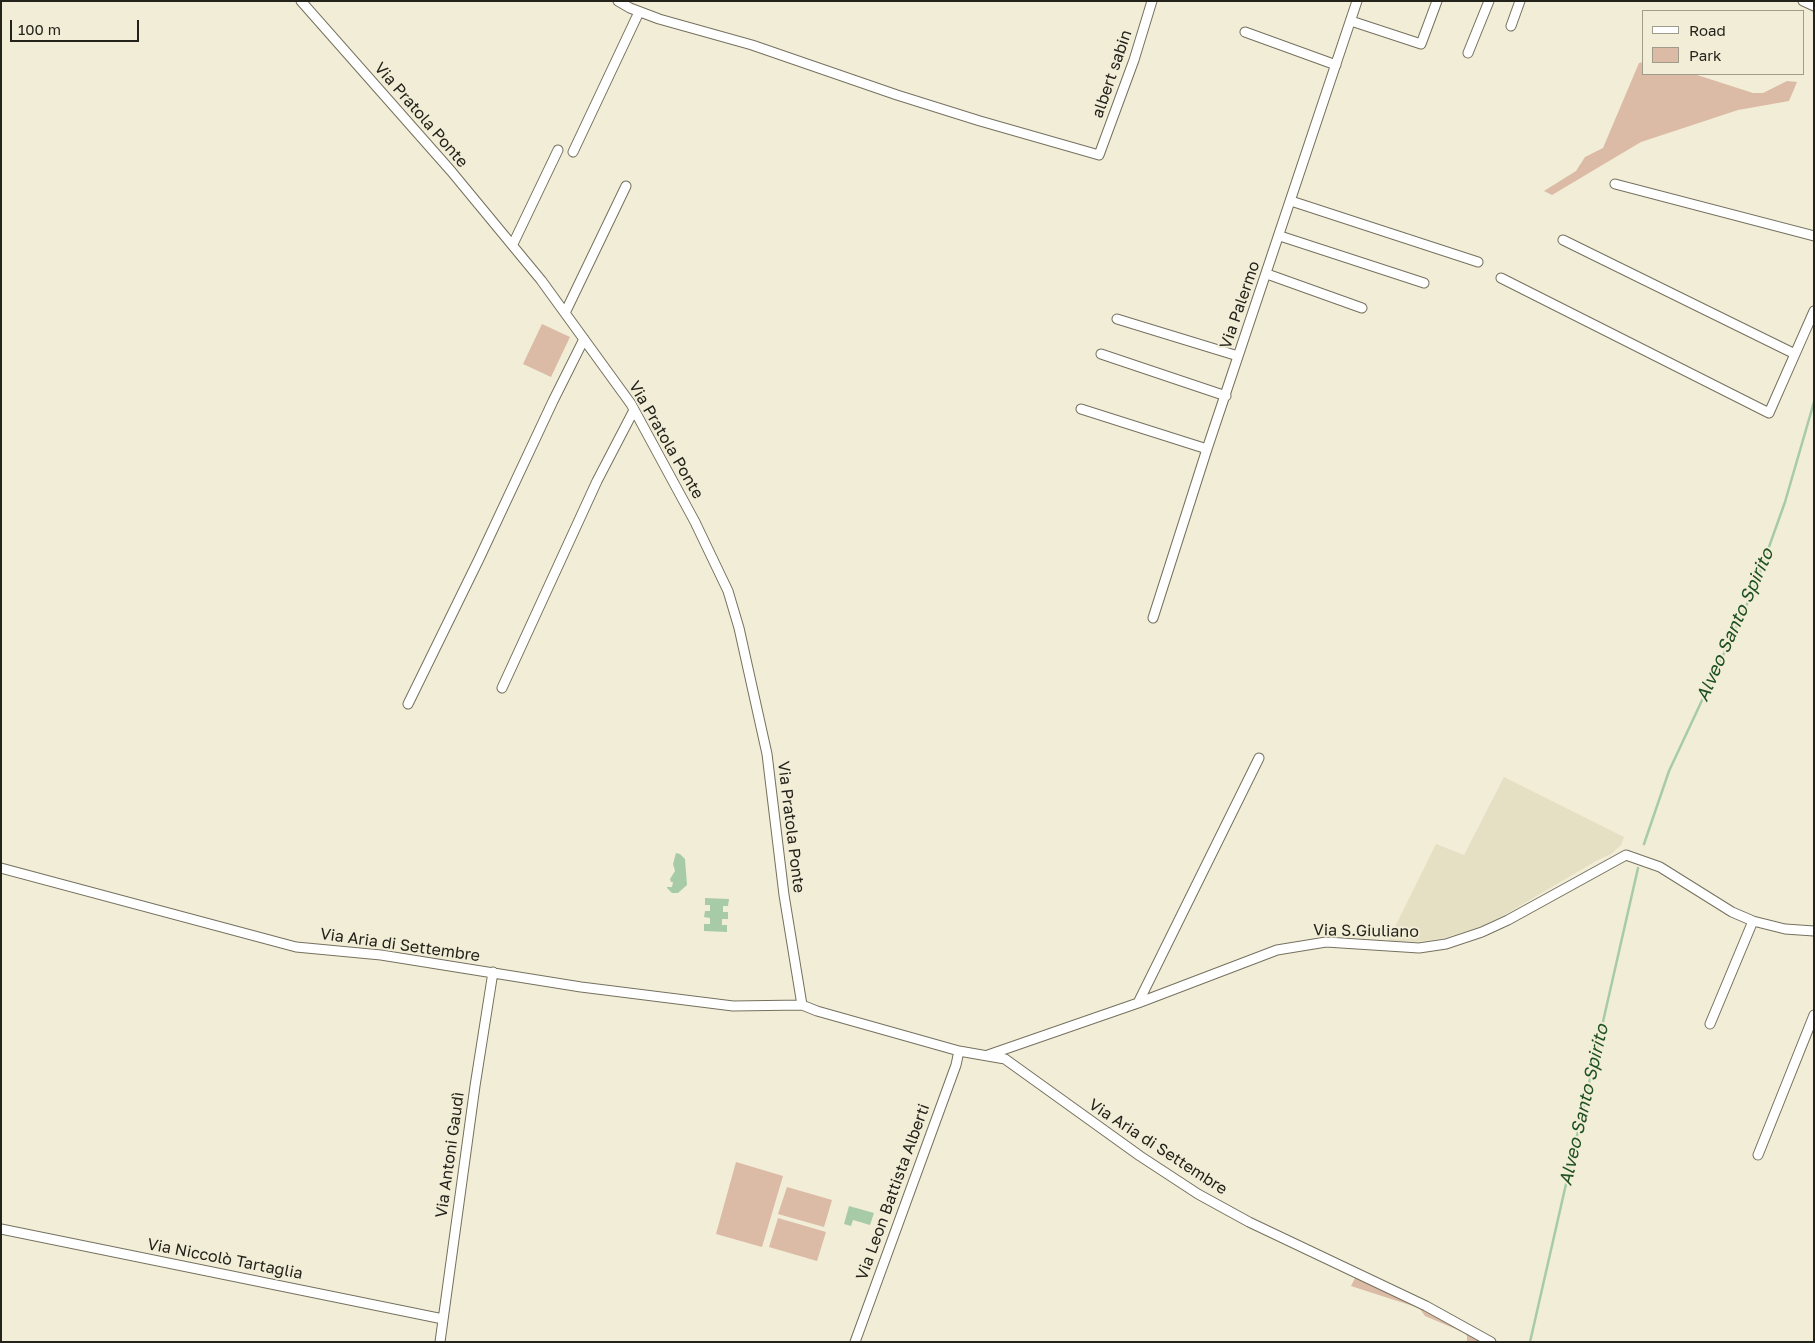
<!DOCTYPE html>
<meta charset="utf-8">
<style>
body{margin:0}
#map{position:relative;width:1815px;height:1343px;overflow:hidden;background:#f1edd7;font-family:"Golos Text",sans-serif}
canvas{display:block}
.frame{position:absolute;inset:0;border:2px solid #24231b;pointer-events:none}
.legend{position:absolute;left:1642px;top:10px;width:162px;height:65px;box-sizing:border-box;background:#f1edd7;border:1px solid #9f9c8c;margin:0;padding:6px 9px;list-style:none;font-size:15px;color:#24231b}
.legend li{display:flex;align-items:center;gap:10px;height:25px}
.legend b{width:25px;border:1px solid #9f9c8c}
.scale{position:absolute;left:10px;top:20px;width:129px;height:22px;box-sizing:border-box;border:2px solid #24231b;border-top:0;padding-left:6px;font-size:15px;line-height:18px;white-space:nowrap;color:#24231b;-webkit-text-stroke:4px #f1edd7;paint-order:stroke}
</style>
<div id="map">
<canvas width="1815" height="1343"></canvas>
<div class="frame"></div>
<ul class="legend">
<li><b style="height:6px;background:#fff"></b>Road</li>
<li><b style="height:14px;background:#dbbaa6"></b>Park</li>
</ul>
<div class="scale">100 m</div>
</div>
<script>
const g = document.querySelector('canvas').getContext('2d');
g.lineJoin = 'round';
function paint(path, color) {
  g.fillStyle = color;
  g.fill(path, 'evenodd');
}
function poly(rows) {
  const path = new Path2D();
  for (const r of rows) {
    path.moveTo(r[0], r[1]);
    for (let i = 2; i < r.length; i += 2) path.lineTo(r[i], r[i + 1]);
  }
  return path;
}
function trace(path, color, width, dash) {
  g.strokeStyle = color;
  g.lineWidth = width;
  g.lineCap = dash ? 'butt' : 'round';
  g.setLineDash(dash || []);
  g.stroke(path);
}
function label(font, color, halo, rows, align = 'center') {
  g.font = font + ' "Golos Text",sans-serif';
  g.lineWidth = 4;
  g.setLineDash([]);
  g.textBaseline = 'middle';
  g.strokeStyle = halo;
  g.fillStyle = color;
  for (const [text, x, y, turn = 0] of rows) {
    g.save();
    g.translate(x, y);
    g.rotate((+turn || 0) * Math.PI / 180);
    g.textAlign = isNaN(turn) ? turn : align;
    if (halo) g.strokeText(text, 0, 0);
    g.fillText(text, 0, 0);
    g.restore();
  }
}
paint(poly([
 [1504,777,1624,837,1621,845,1611,854,1596,861,1506,914,1480,927,1444,938,1417,942,1388,941,1436,844,1464,855]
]), '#e5e0c4');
paint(poly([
 [1644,62,1644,74,1694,74,1753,93,1763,93,1787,81,1797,82,1789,101,1738,110,1641,142,1552,195,1544,191,1576,171,1585,157,1603,148,1639,63],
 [542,324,570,337,551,377,523,364],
 [736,1162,783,1176,762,1247,716,1234],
 [787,1187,832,1200,824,1227,778,1214],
 [778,1218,826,1232,817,1261,769,1247],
 [1359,1277,1423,1307,1483,1342,1467,1342,1467,1336,1465,1333,1425,1316,1420,1309,1416,1307,1351,1286,1355,1278]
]), '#dbbaa6');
paint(poly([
 [676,853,680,854,685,859,687,885,678,893,672,893,667,888,667,887,672,887,673,882,671,882,670,879,675,871,673,864],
 [705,898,729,899,728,906,723,906,723,912,728,912,728,919,722,919,722,925,727,925,727,932,704,931,704,924,710,924,710,918,704,917,705,911,710,911,710,905,705,905],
 [849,1206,874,1213,870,1225,853,1220,851,1226,844,1224]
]), '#a8cba7');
trace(poly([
 [1644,844,1669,771,1754,589,1785,502,1814,402],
 [1530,1342,1638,868]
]), '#a8cba7', 2.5);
const minor = poly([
 [301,1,451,171,541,280,631,404,695,522,728,591,739,628,767,754,784,895,802,1005],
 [618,1,630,8,659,19,752,45,897,95,980,121,1099,155,1134,60,1152,1],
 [1803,1,1814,6],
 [1351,21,1421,44,1437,1],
 [1511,26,1520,1],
 [1245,32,1336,65],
 [1468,53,1489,1],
 [573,152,639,12],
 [1615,184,1814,236],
 [1291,201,1478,262],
 [1280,236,1424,283],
 [1563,240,1795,354],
 [513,244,558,150],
 [1267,274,1362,308],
 [1501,278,1769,413,1814,311],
 [565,313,626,186],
 [1117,319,1238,356],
 [1101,354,1226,396],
 [1081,409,1207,449],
 [1153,618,1207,449,1357,1],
 [502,688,597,481,634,410],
 [408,704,479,559,553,401,584,339],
 [1,868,296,947,381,955,581,987,733,1006,802,1005,817,1011,959,1051,1005,1059,1140,1156,1198,1194,1249,1222,1426,1306,1491,1342],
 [1138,1003,1259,758],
 [1710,1024,1753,921],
 [988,1055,1138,1003,1277,950,1326,942,1419,948,1446,944,1482,932,1508,920,1626,855,1660,867,1732,912,1753,921,1785,929,1814,931],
 [1758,1155,1814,1015],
 [1,1229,443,1319],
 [440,1342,475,1086,493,972],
 [855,1342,956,1065,959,1051]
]);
trace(minor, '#75715e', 11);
trace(minor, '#fff', 9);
label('16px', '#24231b', '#f1edd7', [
 ["albert sabin",1112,74,-71],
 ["Via Pratola Ponte",421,115,49],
 ["Via Palermo",1240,305,-71],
 ["Via Pratola Ponte",666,440,60],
 ["Via Pratola Ponte",791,827,83],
 ["Via S.Giuliano",1366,931,1],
 ["Via Aria di Settembre",400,945,8],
 ["Via Aria di Settembre",1158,1147,33],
 ["Via Antoni Gaudì",450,1155,-82],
 ["Via Leon Battista Alberti",893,1192,-70],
 ["Via Niccolò Tartaglia",225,1259,11]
]);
label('italic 18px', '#1f5121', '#f1edd7', [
 ["Alveo Santo Spirito",1735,625,-66],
 ["Alveo Santo Spirito",1584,1105,-77]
]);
</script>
